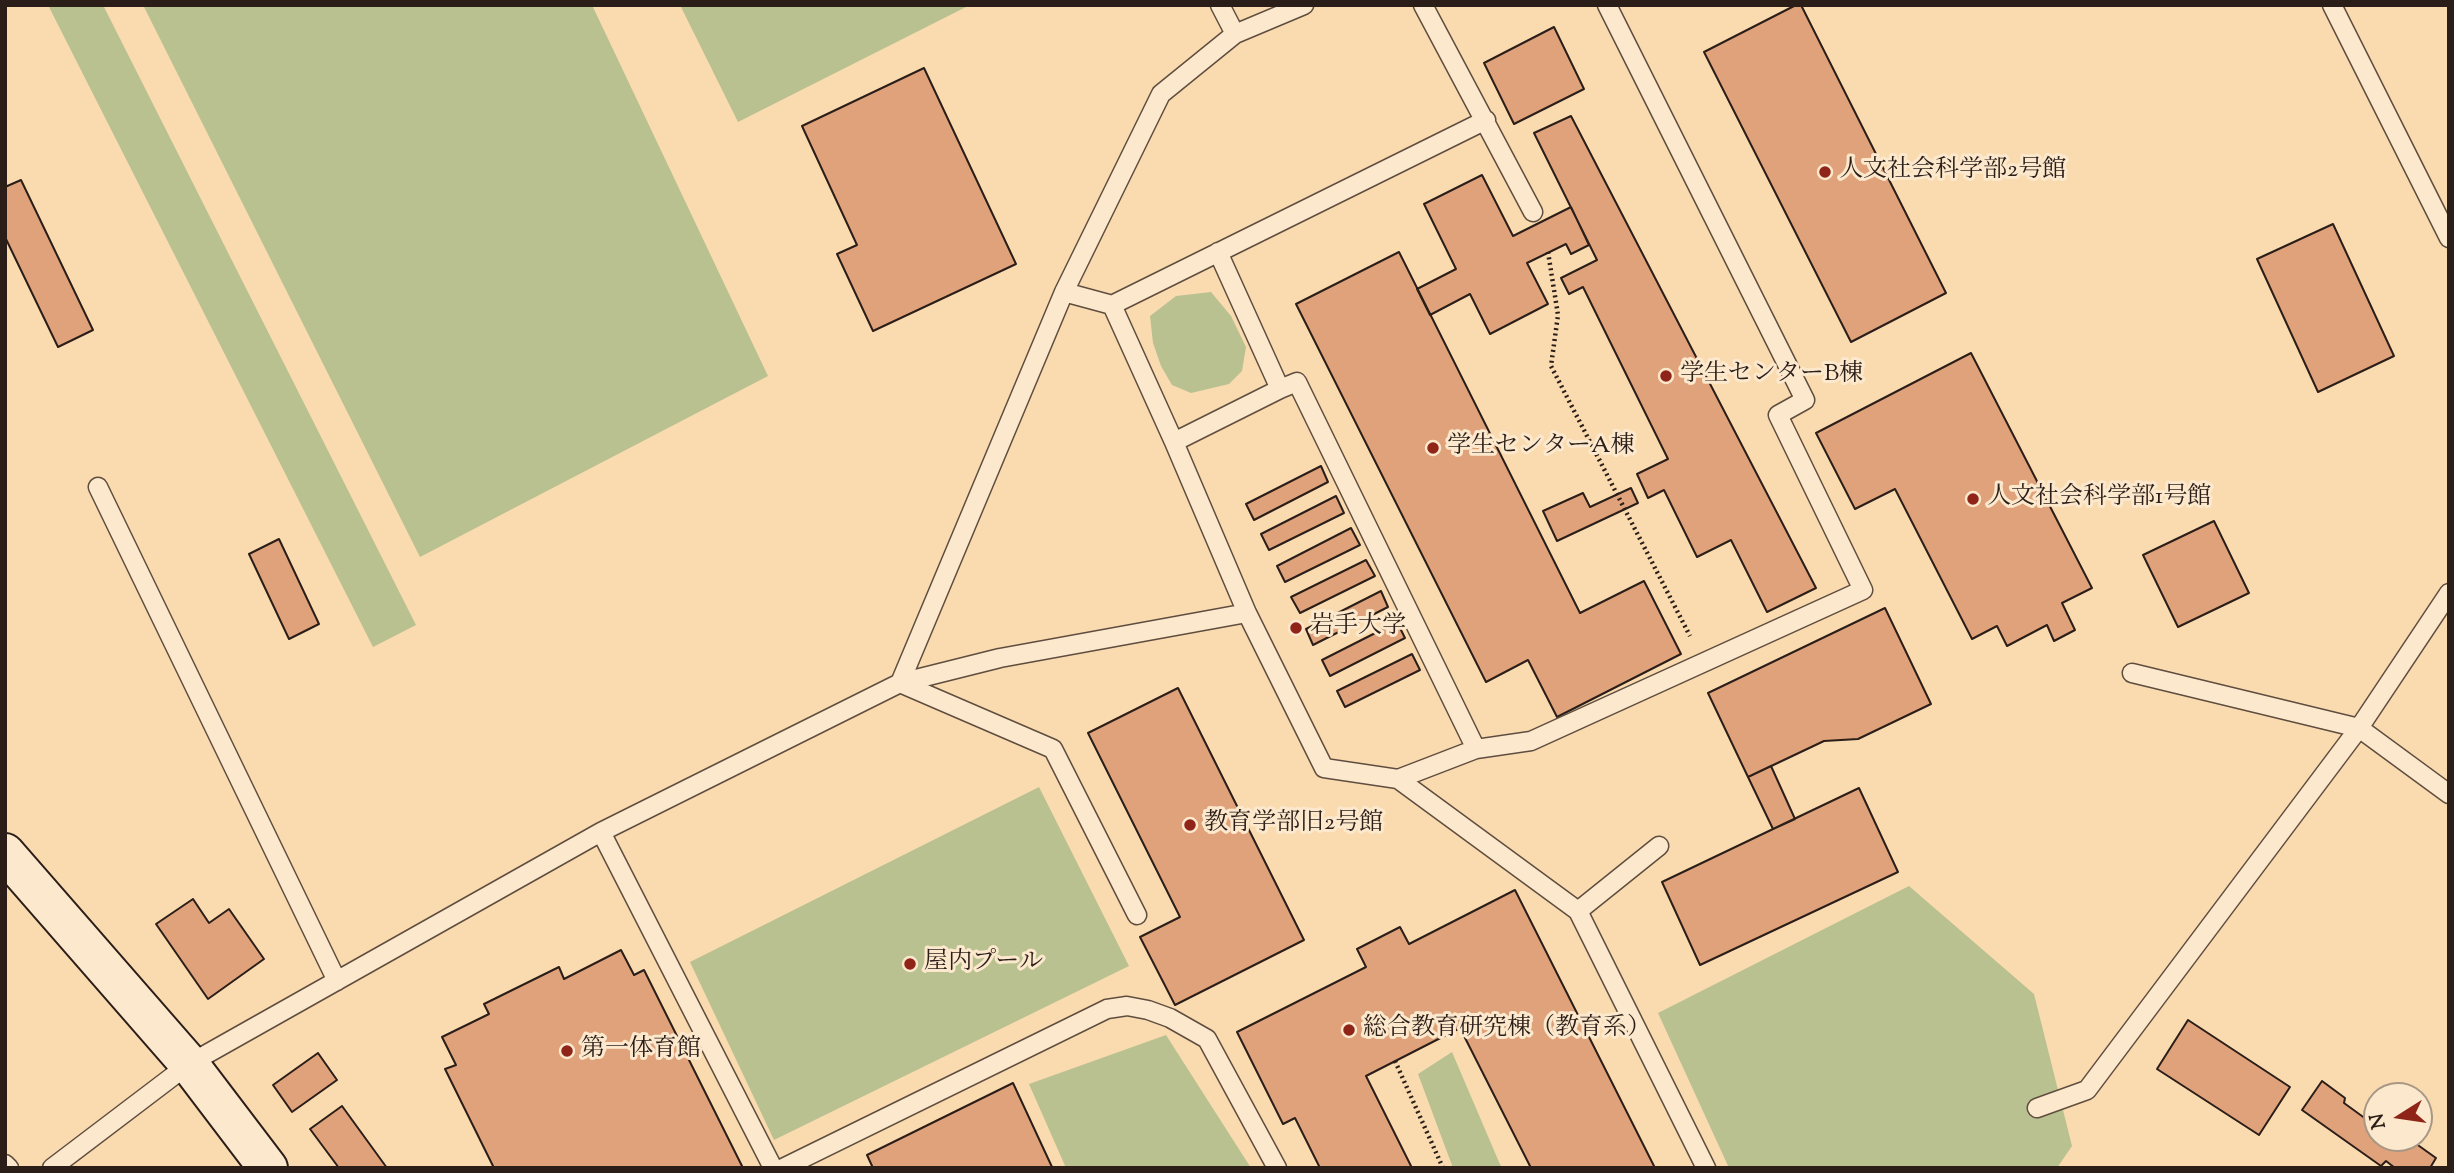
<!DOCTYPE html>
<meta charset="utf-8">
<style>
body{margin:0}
#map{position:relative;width:2454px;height:1173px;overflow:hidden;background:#fadbb0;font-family:"Sorts Mill Goudy",serif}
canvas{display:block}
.frame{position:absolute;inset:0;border:7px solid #2b1e19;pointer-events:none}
.north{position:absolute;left:2363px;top:1082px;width:70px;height:70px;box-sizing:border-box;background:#fce8cc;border:2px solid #a89784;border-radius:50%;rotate:258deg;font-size:19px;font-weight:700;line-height:28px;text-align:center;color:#2b1e19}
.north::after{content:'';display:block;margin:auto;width:24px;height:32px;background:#8f2418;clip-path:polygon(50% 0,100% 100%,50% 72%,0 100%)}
</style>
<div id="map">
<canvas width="2454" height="1173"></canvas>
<div class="frame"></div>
<div class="north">N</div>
</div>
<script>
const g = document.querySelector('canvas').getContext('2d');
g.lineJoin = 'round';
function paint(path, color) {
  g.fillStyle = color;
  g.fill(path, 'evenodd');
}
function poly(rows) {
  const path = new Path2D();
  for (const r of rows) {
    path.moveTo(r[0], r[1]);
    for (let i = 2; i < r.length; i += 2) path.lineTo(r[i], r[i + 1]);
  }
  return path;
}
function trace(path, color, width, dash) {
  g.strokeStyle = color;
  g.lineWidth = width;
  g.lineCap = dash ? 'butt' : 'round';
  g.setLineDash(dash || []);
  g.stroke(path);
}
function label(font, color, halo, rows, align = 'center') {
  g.font = font + ' "Sorts Mill Goudy","Noto Serif JP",serif';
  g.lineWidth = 6;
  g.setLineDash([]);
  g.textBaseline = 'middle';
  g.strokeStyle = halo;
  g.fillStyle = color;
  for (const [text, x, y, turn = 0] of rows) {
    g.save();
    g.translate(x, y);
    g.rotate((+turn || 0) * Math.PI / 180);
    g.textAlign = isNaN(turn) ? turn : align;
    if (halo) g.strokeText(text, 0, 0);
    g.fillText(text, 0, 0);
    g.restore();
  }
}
paint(poly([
 [48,5,103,5,416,625,373,647],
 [143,5,592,5,768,376,420,557],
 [680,5,970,5,738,122],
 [1211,292,1231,316,1246,347,1242,371,1229,384,1191,393,1172,385,1161,366,1153,343,1150,316,1176,296],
 [1039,787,1129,966,774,1140,690,962],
 [1909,886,2034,994,2072,1146,2057,1168,1729,1168,1658,1013],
 [1166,1035,1251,1168,1066,1168,1029,1084],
 [1452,1052,1499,1162,1502,1168,1453,1168,1418,1074]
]), '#b9c190');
const building = poly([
 [1796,5,1801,5,1946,293,1851,342,1704,52,1796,5],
 [1554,27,1584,89,1514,124,1484,63,1554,27],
 [924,68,1016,264,873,331,837,254,857,245,802,126,924,68],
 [1571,116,1816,588,1767,612,1731,540,1697,557,1664,490,1648,498,1637,474,1668,459,1583,287,1569,294,1561,278,1597,260,1534,133,1571,116],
 [1482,175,1513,236,1571,207,1589,245,1571,254,1566,244,1527,263,1548,304,1490,334,1470,294,1430,315,1417,289,1456,269,1424,204,1482,175],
 [21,180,93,330,58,347,5,237,5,187,21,180],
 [2333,224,2394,356,2318,392,2257,259,2333,224],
 [1399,252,1580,613,1644,581,1681,654,1557,717,1528,660,1486,682,1296,304,1399,252],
 [1971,353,2092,588,2062,603,2075,630,2054,641,2047,625,2007,646,1997,626,1972,639,1895,489,1855,509,1816,433,1971,353],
 [1321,466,1328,482,1254,520,1246,504,1321,466],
 [1631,488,1638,503,1557,541,1543,511,1583,493,1590,507,1631,488],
 [1336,496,1344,513,1269,550,1261,534,1336,496],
 [2214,521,2249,593,2178,627,2143,555,2214,521],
 [1351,528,1360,545,1285,582,1277,566,1351,528],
 [279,539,319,624,289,639,249,554,279,539],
 [1366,560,1375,576,1300,613,1291,597,1366,560],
 [1381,591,1388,607,1313,645,1306,629,1381,591],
 [1885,608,1931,704,1858,739,1824,741,1748,777,1708,693,1885,608],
 [1397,622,1405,638,1330,676,1322,660,1397,622],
 [1412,654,1420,670,1345,707,1337,691,1412,654],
 [1178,688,1304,940,1175,1005,1140,937,1180,917,1088,733,1178,688],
 [1771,766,1795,819,1773,829,1748,777,1771,766],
 [1859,788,1898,872,1700,965,1662,882,1859,788],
 [1515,890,1655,1168,1531,1168,1460,1028,1366,1076,1412,1168,1320,1168,1295,1118,1283,1124,1237,1032,1366,967,1357,949,1400,927,1409,944,1515,890],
 [193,899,209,923,229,909,264,959,208,999,156,924,193,899],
 [621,950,634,975,644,970,743,1168,494,1168,445,1069,456,1065,442,1037,489,1014,484,1004,559,967,564,979,621,950],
 [2188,1020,2290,1087,2259,1135,2157,1069,2188,1020],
 [318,1053,337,1080,292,1112,273,1085,318,1053],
 [2322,1081,2345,1098,2344,1103,2377,1127,2377,1138,2393,1138,2397,1140,2398,1138,2408,1138,2436,1158,2430,1168,2395,1168,2386,1161,2381,1166,2302,1110,2322,1081],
 [1013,1083,1052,1167,873,1168,867,1155,1013,1083],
 [342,1106,387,1168,339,1168,310,1129,342,1106]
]);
paint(building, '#dfa27a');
trace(building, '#2b1e19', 2);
const lane = poly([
 [1220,5,1235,34],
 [1423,5,1533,212],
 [2332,5,2449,238],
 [1218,252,1280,389],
 [1064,292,1112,305,1486,120],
 [1174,442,1280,389,1297,382,1476,749,1398,779,1324,768,1247,613],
 [98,487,337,981],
 [2132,673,2359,728,2449,794],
 [900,683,1000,658,1247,613,1174,442,1112,305],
 [900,683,1053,749,1137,915],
 [1476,749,1531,741,1863,590,1778,415,1805,400,1607,5],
 [1398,779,1578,911,1706,1168],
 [601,832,773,1168],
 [1578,911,1659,846],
 [2037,1108,2087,1090,2359,728,2449,593],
 [5,1164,9,1168],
 [52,1168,189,1064,601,832,900,683,1064,292,1161,94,1235,34,1304,5],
 [783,1168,1107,1009,1127,1006,1148,1010,1170,1018,1207,1039,1277,1168]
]);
const secondary = poly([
 [5,853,189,1064,268,1168]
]);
trace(lane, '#5f4d3f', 21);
trace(secondary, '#2b1e19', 42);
trace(poly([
 [1548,252,1558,315,1551,366,1690,636],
 [1395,1061,1443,1168]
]), '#2b1e19', 4.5, [2, 3.5]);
trace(lane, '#fce8cc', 18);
trace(secondary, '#fce8cc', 38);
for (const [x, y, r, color] of [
 [1825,172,7,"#8f2418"],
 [1666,376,7,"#8f2418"],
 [1433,448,7,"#8f2418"],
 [1973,499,7,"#8f2418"],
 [1296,628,7,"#8f2418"],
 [1190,825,7,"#8f2418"],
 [910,964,7,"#8f2418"],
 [1349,1030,7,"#8f2418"],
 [567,1051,7,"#8f2418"]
]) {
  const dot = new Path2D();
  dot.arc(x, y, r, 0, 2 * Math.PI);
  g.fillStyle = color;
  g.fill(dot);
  trace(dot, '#fce8cc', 2.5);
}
label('24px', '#2b1e19', '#fce8cc', [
 ["人文社会科学部2号館",1839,172],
 ["学生センターB棟",1680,376],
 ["学生センターA棟",1447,448],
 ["人文社会科学部1号館",1987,499],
 ["岩手大学",1310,628],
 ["教育学部旧2号館",1204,825],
 ["屋内プール",924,964],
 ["総合教育研究棟（教育系）",1363,1030],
 ["第一体育館",581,1051]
], 'left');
</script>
